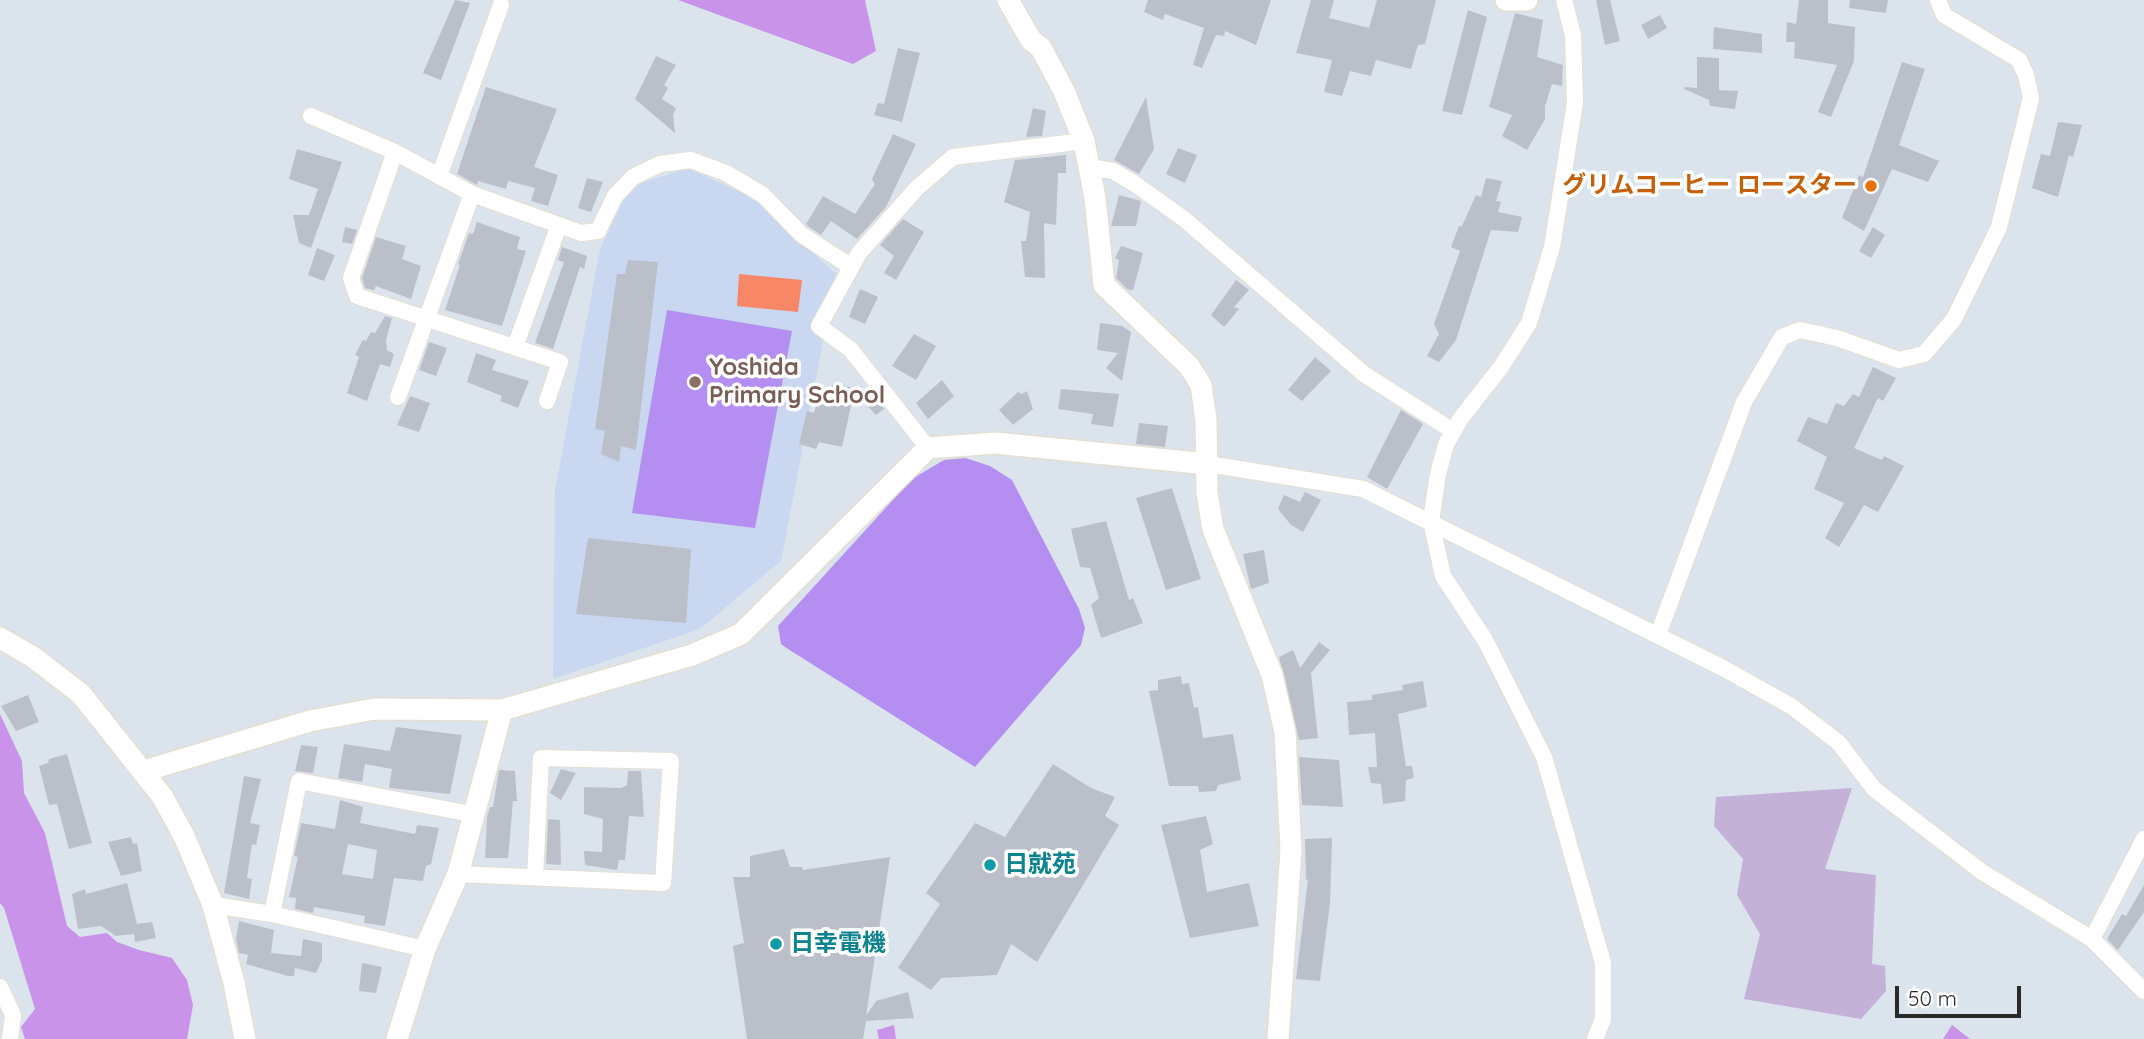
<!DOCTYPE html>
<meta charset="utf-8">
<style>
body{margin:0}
#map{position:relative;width:2144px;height:1039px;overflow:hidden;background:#dbe4ed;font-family:Quicksand,sans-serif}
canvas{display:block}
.scale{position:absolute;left:1895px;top:986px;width:126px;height:32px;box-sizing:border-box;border:4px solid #2a2a2a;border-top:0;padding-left:9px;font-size:21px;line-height:24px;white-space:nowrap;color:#2a2a2a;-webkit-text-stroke:5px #fff;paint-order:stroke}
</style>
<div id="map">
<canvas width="2144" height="1039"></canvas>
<div class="scale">50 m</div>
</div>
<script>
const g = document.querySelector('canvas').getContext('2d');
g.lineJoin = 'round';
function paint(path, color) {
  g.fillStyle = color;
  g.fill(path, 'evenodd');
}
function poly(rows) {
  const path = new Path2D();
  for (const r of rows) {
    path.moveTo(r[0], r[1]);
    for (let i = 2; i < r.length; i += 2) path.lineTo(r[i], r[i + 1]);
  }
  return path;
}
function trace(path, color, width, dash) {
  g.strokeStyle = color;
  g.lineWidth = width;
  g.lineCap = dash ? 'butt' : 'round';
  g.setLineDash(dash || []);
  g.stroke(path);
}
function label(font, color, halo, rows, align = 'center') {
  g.font = font + ' Quicksand,"Noto Sans JP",sans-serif';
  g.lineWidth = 7;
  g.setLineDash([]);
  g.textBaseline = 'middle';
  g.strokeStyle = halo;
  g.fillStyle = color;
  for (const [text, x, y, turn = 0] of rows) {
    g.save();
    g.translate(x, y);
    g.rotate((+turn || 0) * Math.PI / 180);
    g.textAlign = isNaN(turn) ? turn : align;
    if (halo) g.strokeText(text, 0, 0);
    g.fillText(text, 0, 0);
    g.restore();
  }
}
paint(poly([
 [687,168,755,198,836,274,781,561,700,629,553,679,555,490,600,249,630,187]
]), '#c9d7f0');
paint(poly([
 [678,0,865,0,876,51,853,64],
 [0,714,22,761,24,793,45,833,67,926,80,937,107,933,117,942,139,950,172,958,187,980,193,1005,187,1039,25,1039,21,1027,35,1009,4,908,0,903],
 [894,1025,896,1039,879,1039,877,1030],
 [1952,1025,1970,1039,1943,1039]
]), '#c893e8');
paint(poly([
 [1852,788,1825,869,1876,875,1872,964,1885,966,1886,991,1861,1019,1744,999,1760,934,1737,895,1743,859,1714,826,1716,797]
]), '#c3b1d8');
paint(poly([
 [667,310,792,331,755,528,632,513],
 [965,458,990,466,1012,480,1079,609,1085,628,1081,645,975,767,788,649,781,644,778,626,912,479,944,460]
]), '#b48ef0');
paint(poly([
 [739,274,802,280,798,312,737,306]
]), '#f78766');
paint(poly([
 [455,0,470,3,441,80,423,73],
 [1148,0,1271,0,1256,45,1225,31,1224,36,1216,35,1202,68,1193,65,1204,28,1165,14,1163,20,1144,12],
 [1311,0,1334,0,1329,18,1369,28,1377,0,1436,0,1425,44,1418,45,1411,69,1376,60,1371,76,1350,71,1342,96,1324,92,1332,60,1296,53],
 [1596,0,1610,0,1620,41,1605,45],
 [1799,0,1828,0,1828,23,1855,27,1854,61,1831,117,1818,112,1837,65,1794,58,1795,42,1786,42,1787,22,1796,24],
 [1850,0,1888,0,1886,13,1849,8],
 [1468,10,1487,17,1462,115,1442,111],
 [1515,13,1543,20,1537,57,1563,65,1562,86,1552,84,1545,106,1545,119,1527,150,1502,136,1512,115,1489,107],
 [1660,15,1667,28,1648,39,1641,25],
 [1714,27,1762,34,1762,53,1713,49],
 [898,48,920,53,902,122,874,115,878,103,884,104],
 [656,56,676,65,664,85,668,88,662,99,676,108,673,115,675,133,635,99],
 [1697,57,1719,58,1719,90,1738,91,1735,109,1710,106,1709,100,1684,89,1685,87,1697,88],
 [1902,62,1925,69,1899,145,1939,161,1928,182,1892,169,1864,231,1842,218,1859,175,1863,177],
 [486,87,557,109,534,167,558,175,548,206,531,201,535,188,508,181,506,189,478,181,477,185,457,174],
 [1146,97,1154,149,1139,174,1114,160],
 [1033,108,1046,111,1042,136,1026,137],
 [2058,122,2082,125,2073,157,2069,155,2058,197,2032,188,2041,154,2050,156],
 [893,134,916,144,886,207,857,239,831,221,821,235,809,227,806,224,823,196,855,214,875,184,872,179],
 [1178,148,1197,155,1185,183,1166,174],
 [297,149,342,162,311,248,299,243,293,215,309,215,318,189,289,179],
 [1066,155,1066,173,1058,173,1056,225,1044,223,1045,278,1025,277,1021,241,1026,241,1030,212,1004,202,1015,160],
 [587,178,603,182,591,212,578,208],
 [1486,178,1502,181,1496,201,1501,202,1498,212,1522,217,1518,232,1491,230,1456,340,1439,362,1427,356,1439,334,1434,324,1460,251,1451,247,1459,226,1462,226,1476,195,1481,197],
 [1119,195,1141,201,1136,226,1111,226],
 [903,219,924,232,896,280,884,273,894,256,880,245],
 [477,222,520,237,517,249,526,251,502,326,445,310,460,265,458,264,469,233,473,234],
 [345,227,357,230,352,244,342,242],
 [1873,227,1885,235,1871,258,1859,251],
 [376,237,406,246,402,259,421,266,411,299,376,286,374,290,365,288,362,278],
 [1121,246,1143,253,1133,290,1127,289,1116,278,1119,260,1115,258],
 [562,247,587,256,584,269,580,267,553,349,535,343,564,262,558,260],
 [317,248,335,255,324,281,308,275],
 [628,260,658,262,636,450,621,446,619,462,601,454,605,431,595,429,617,274,625,274],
 [1236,280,1249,290,1234,307,1239,309,1224,327,1211,315],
 [860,289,878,297,865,324,849,317],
 [385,316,392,318,386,340,387,350,394,354,390,367,380,364,367,401,347,393,359,357,355,355,363,340,366,341,371,332,375,333],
 [1100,323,1122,326,1131,332,1122,381,1106,368,1118,353,1097,350],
 [914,334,936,346,916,380,892,366],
 [429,342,447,348,436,376,419,370],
 [476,353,496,360,492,370,529,381,518,408,500,401,502,396,467,382],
 [1315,357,1331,371,1302,401,1288,390],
 [1873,367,1896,378,1883,401,1878,398,1854,448,1882,460,1884,456,1904,466,1878,512,1864,505,1839,547,1825,538,1844,503,1814,489,1827,457,1797,441,1808,417,1827,424,1836,403,1844,406,1853,394,1859,397],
 [942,380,954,396,928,419,916,403],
 [833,384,870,391,884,409,876,415,854,392,842,447,819,442,816,449,799,444,807,411,814,413,819,394,828,397],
 [1061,389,1119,394,1113,427,1091,424,1093,414,1058,409],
 [1027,391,1033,409,1013,425,999,410,1018,392,1022,394],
 [410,396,430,403,419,432,397,425],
 [1401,410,1423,424,1387,489,1367,477],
 [1139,423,1168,426,1165,447,1136,444],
 [1172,488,1201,579,1166,590,1136,498],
 [1305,492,1321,500,1303,532,1291,525,1278,509,1284,495,1300,502],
 [1106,521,1129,600,1133,598,1143,623,1101,638,1091,605,1099,598,1090,568,1080,567,1071,529],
 [588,538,691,549,686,623,576,614],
 [1264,550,1269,583,1251,589,1243,554],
 [1319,642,1330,650,1311,673,1318,738,1299,740,1279,657,1293,650,1300,668],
 [1181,676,1182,684,1189,683,1194,708,1198,707,1203,738,1233,734,1241,780,1218,785,1216,791,1199,792,1198,786,1169,786,1149,691,1158,690,1158,680],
 [1423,681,1427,707,1398,714,1406,766,1412,766,1414,778,1406,780,1405,801,1383,804,1381,784,1371,783,1368,767,1377,767,1375,733,1349,735,1347,702,1372,700,1372,695,1403,690,1402,685],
 [28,695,39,722,16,731,1,706],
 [396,727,462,735,450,794,389,788,392,769,365,764,362,782,338,778,344,744,390,751],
 [301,745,318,747,313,773,295,771],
 [67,754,92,843,69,849,57,804,49,805,39,766,48,763,49,759],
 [1299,757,1339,760,1343,807,1302,805],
 [1053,764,1091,788,1115,797,1105,816,1119,825,1037,962,1011,944,997,975,941,978,931,990,898,968,940,904,926,893,975,823,1005,837],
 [561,769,576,773,561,800,550,793],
 [499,770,515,771,517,801,513,801,508,858,485,858,487,817,490,807,493,807],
 [628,771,641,771,644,817,629,816,625,860,619,860,617,870,585,865,584,851,602,852,603,819,584,814,584,787,621,788,627,785],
 [244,776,261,779,250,823,260,825,256,845,252,844,247,878,252,879,249,899,224,893],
 [340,800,363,807,360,823,415,834,417,825,439,828,431,864,426,866,423,881,394,878,385,926,364,923,365,916,314,907,313,913,295,909,296,898,289,897,298,857,294,856,301,823,335,829],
 [348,844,377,850,373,879,342,874],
 [1206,816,1213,844,1200,850,1207,892,1249,883,1259,926,1190,938,1161,825],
 [548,819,560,820,561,865,546,864],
 [131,837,133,844,137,843,142,871,121,876,108,842],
 [1332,838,1330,903,1320,981,1296,979,1308,879,1306,880,1305,839],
 [784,849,790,867,802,867,803,870,890,857,866,1016,876,1001,908,992,914,1018,866,1021,863,1039,747,1039,733,946,744,943,733,877,750,877,750,856],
 [127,883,137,924,152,922,156,938,135,942,134,934,116,936,101,926,78,929,72,894,85,889,86,894],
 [2144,885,2144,912,2118,950,2107,939,2122,914,2126,916],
 [239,921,274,930,271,953,301,956,303,939,322,943,322,960,316,973,295,968,294,976,288,976,246,964,248,955,239,953,236,939],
 [362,963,382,967,376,993,359,991]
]), '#bbbfc9');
const street = poly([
 [1564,0,1573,35,1575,103,1552,247,1529,323,1501,367,1461,418,1446,444,1438,474,1431,521,1443,576,1485,640,1544,757,1603,963,1603,1019,1595,1039],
 [311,116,395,152,472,194,581,233,598,231,615,196,633,177,660,164,691,160,726,173,763,195,802,235,850,266],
 [395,152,351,278,357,296,560,362,547,401],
 [1089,167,1113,171,1135,184,1184,219,1364,374,1453,431],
 [439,176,501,5],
 [515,347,559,225],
 [398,397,472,194],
 [928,448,851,350,819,326,859,253,917,188,953,157,1084,141],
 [1208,464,1363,489,1721,667,1791,706,1839,743,1874,789,1982,872,2092,939,2144,991],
 [1658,635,1744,402,1782,337,1800,330,1837,338,1899,360,1924,354,1954,319,1999,227,2031,98,2026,75,2019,60,1944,15,1938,0],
 [458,874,663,883,671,761,541,758,535,877],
 [213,905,272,914,299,781,476,815],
 [272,914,425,949],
 [2092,939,2144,839],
 [0,987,13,1015,10,1039]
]);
const secondary = poly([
 [1008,0,1031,40,1041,48,1064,91,1084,141,1095,198,1104,285,1189,366,1201,385,1206,420,1207,493,1213,529,1272,675,1285,732,1291,850,1278,1039],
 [1506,0,1527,0],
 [0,638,33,657,81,694,162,796,184,836,213,905,234,983,245,1039],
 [144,771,310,721,374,709,502,710,692,655,741,634,928,448,995,443,1208,464],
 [397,1039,425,949,458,874,502,710]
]);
trace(street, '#e4dfd0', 18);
trace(secondary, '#e4dfd0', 24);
trace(street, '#fff', 16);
trace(secondary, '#fff', 21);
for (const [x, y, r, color] of [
 [1871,186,7,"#e8710a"],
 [695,382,7,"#8d6e63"],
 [990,865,7,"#0f9aa8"],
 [776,944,7,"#0f9aa8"]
]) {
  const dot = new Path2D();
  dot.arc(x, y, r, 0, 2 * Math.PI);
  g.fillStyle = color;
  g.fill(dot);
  trace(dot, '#fff', 2.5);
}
label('bold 24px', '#c56008', '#fff', [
 ["グリムコーヒー ロースター",1857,186]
], 'right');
label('bold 24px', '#785e54', '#fff', [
 ["Yoshida",709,368],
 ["Primary School",709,396]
], 'left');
label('bold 24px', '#0d838f', '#fff', [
 ["日就苑",1004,865],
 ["日幸電機",790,944]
], 'left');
</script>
